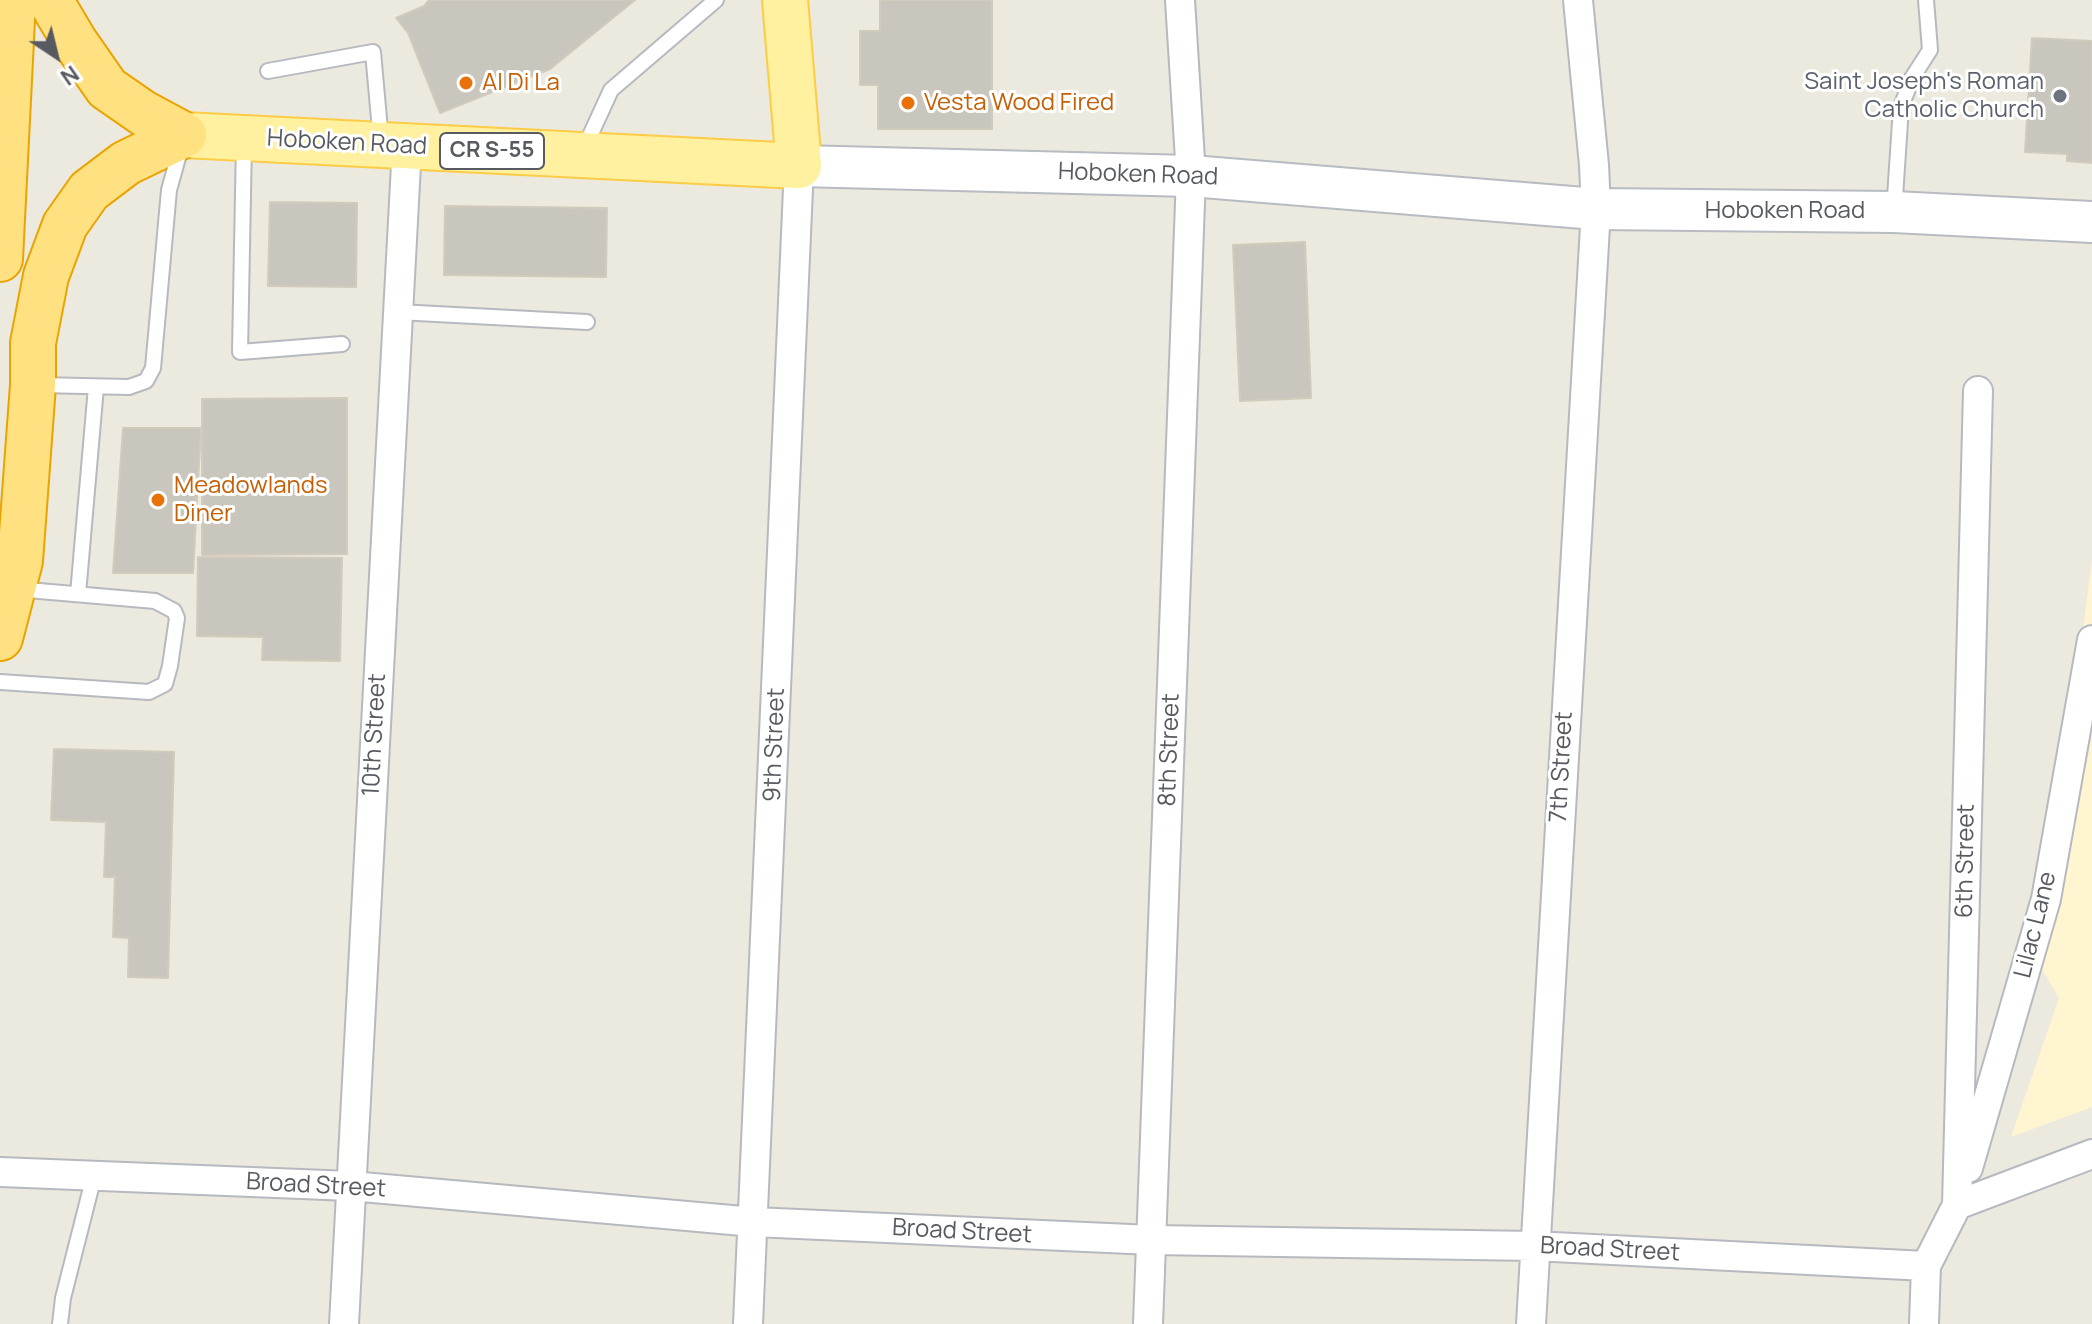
<!DOCTYPE html>
<style>
body{margin:0}
#map{position:relative;width:2092px;height:1324px;overflow:hidden;background:#ece9de;font-family:Manrope,sans-serif}
canvas{display:block}
.north{position:absolute;left:16px;top:16px;width:80px;height:80px;-webkit-text-stroke:6px #fff;paint-order:stroke;rotate:145deg;font-size:22px;font-weight:700;line-height:32px;text-align:center;color:#575b61}
.north::after{content:'';display:block;margin:auto;width:28px;height:36px;background:#575b61;clip-path:polygon(50% 0,100% 100%,50% 72%,0 100%)}
</style>
<div id="map">
<canvas width="2092" height="1324"></canvas>
<div class="north">N</div>
</div>
<script>
const g = document.querySelector('canvas').getContext('2d');
g.lineJoin = 'round';
function paint(path, color) {
  g.fillStyle = color;
  g.fill(path, 'evenodd');
}
function poly(rows) {
  const path = new Path2D();
  for (const r of rows) {
    path.moveTo(r[0], r[1]);
    for (let i = 2; i < r.length; i += 2) path.lineTo(r[i], r[i + 1]);
  }
  return path;
}
function trace(path, color, width, dash) {
  g.strokeStyle = color;
  g.lineWidth = width;
  g.lineCap = dash ? 'butt' : 'round';
  g.setLineDash(dash || []);
  g.stroke(path);
}
function label(font, color, halo, rows, align = 'center') {
  g.font = font + ' Manrope,sans-serif';
  g.lineWidth = 6;
  g.setLineDash([]);
  g.textBaseline = 'middle';
  g.strokeStyle = halo;
  g.fillStyle = color;
  for (const [text, x, y, turn = 0] of rows) {
    g.save();
    g.translate(x, y);
    g.rotate((+turn || 0) * Math.PI / 180);
    g.textAlign = isNaN(turn) ? turn : align;
    if (halo) g.strokeText(text, 0, 0);
    g.fillText(text, 0, 0);
    g.restore();
  }
}
paint(poly([
 [2092,560,2092,1107,2011,1137,2059,998,2040,966]
]), '#fff5d0');
const building = poly([
 [429,0,635,0,550,69,440,113,408,33,396,18,424,6,429,0],
 [880,0,992,0,992,129,878,129,878,85,860,85,860,31,880,31,880,0],
 [2032,38,2092,41,2092,163,2067,161,2067,154,2025,152,2032,38],
 [270,202,357,203,356,287,268,286,270,202],
 [445,206,607,208,606,277,444,275,445,206],
 [1305,242,1311,398,1240,401,1233,245,1305,242],
 [347,398,347,554,202,555,202,399,347,398],
 [123,428,201,428,193,573,113,573,123,428],
 [198,557,342,558,340,661,262,660,263,637,197,636,198,557],
 [54,749,174,752,168,978,128,977,129,938,113,937,115,877,104,877,106,822,51,820,54,749]
]);
paint(building, '#c9c6bd');
trace(building, '#d1cbbc', 2);
const lane = poly([
 [268,71,373,52,381,141],
 [244,142,240,352,342,344],
 [583,151,611,90,716,0],
 [1894,212,1901,107,1912,78,1930,50,1926,0],
 [398,312,587,322],
 [38,385,129,387,146,381,153,368,169,190,181,147],
 [78,594,96,387],
 [0,682,149,692,165,684,170,666,177,618,174,611,155,601,16,589],
 [60,1324,63,1298,94,1176]
]);
const street = poly([
 [1968,1168,2046,899,2092,640],
 [0,1172,351,1186,754,1222,1152,1240,1534,1246,1926,1266],
 [1957,1205,2092,1154],
 [344,1324,407,146],
 [748,1324,799,166],
 [1148,1324,1191,176,1180,0],
 [1531,1324,1596,209,1594,165,1578,0],
 [1924,1324,1926,1266,1957,1205,1978,391]
]);
const secondary = poly([
 [799,166,1191,176,1596,209,1894,212,2092,222]
]);
const primary = poly([
 [184,135,799,166,785,0]
]);
const highway = poly([
 [50,0,75,42,107,88,143,113,184,135],
 [0,259,13,0],
 [0,638,20,561,33,385,33,343,46,276,65,225,89,191,126,163,184,135]
]);
trace(lane, '#b6b9bf', 18);
trace(street, '#b6b9bf', 32);
trace(secondary, '#b7bbc2', 44);
trace(primary, '#fdcc46', 48);
trace(highway, '#eaa400', 48);
trace(lane, '#fff', 14);
trace(street, '#fff', 28);
trace(secondary, '#fff', 40);
trace(primary, '#fff1a0', 44);
trace(highway, '#ffe182', 44);
for (const [x, y, r, color] of [
 [466,83,8,"#e8710a"],
 [2060,96,8,"#6b7280"],
 [908,103,8,"#e8710a"],
 [158,500,8,"#e8710a"]
]) {
  const dot = new Path2D();
  dot.arc(x, y, r, 0, 2 * Math.PI);
  g.fillStyle = color;
  g.fill(dot);
  trace(dot, '#fff', 3);
}
for (const [x, y, w] of [
 [492,151,104]
]) {
  const box = new Path2D();
  box.roundRect(x - w / 2, y - 18, w, 36, 6);
  g.fillStyle = '#fff';
  g.fill(box);
  trace(box, '#575b61', 2);
}
label('bold 22px', '#575b61', null, [
 ["CR S-55",492,151]
]);
label('24px', '#5b616d', '#fff', [
 ["Saint Joseph's Roman",2044,82],
 ["Catholic Church",2044,110]
], 'right');
label('24px', '#c56008', '#fff', [
 ["Al Di La",482,83],
 ["Vesta Wood Fired",924,103],
 ["Meadowlands",174,486],
 ["Diner",174,514]
], 'left');
label('24px', '#575b61', '#fff', [
 ["Hoboken Road",347,143,3],
 ["Hoboken Road",1138,175,2],
 ["Hoboken Road",1785,211],
 ["10th Street",375,735,-87],
 ["9th Street",775,745,-88],
 ["8th Street",1170,750,-88],
 ["7th Street",1562,767,-87],
 ["6th Street",1966,861,-89],
 ["Lilac Lane",2036,925,-76],
 ["Broad Street",316,1186,3],
 ["Broad Street",962,1232,3],
 ["Broad Street",1610,1250,3]
]);
</script>
